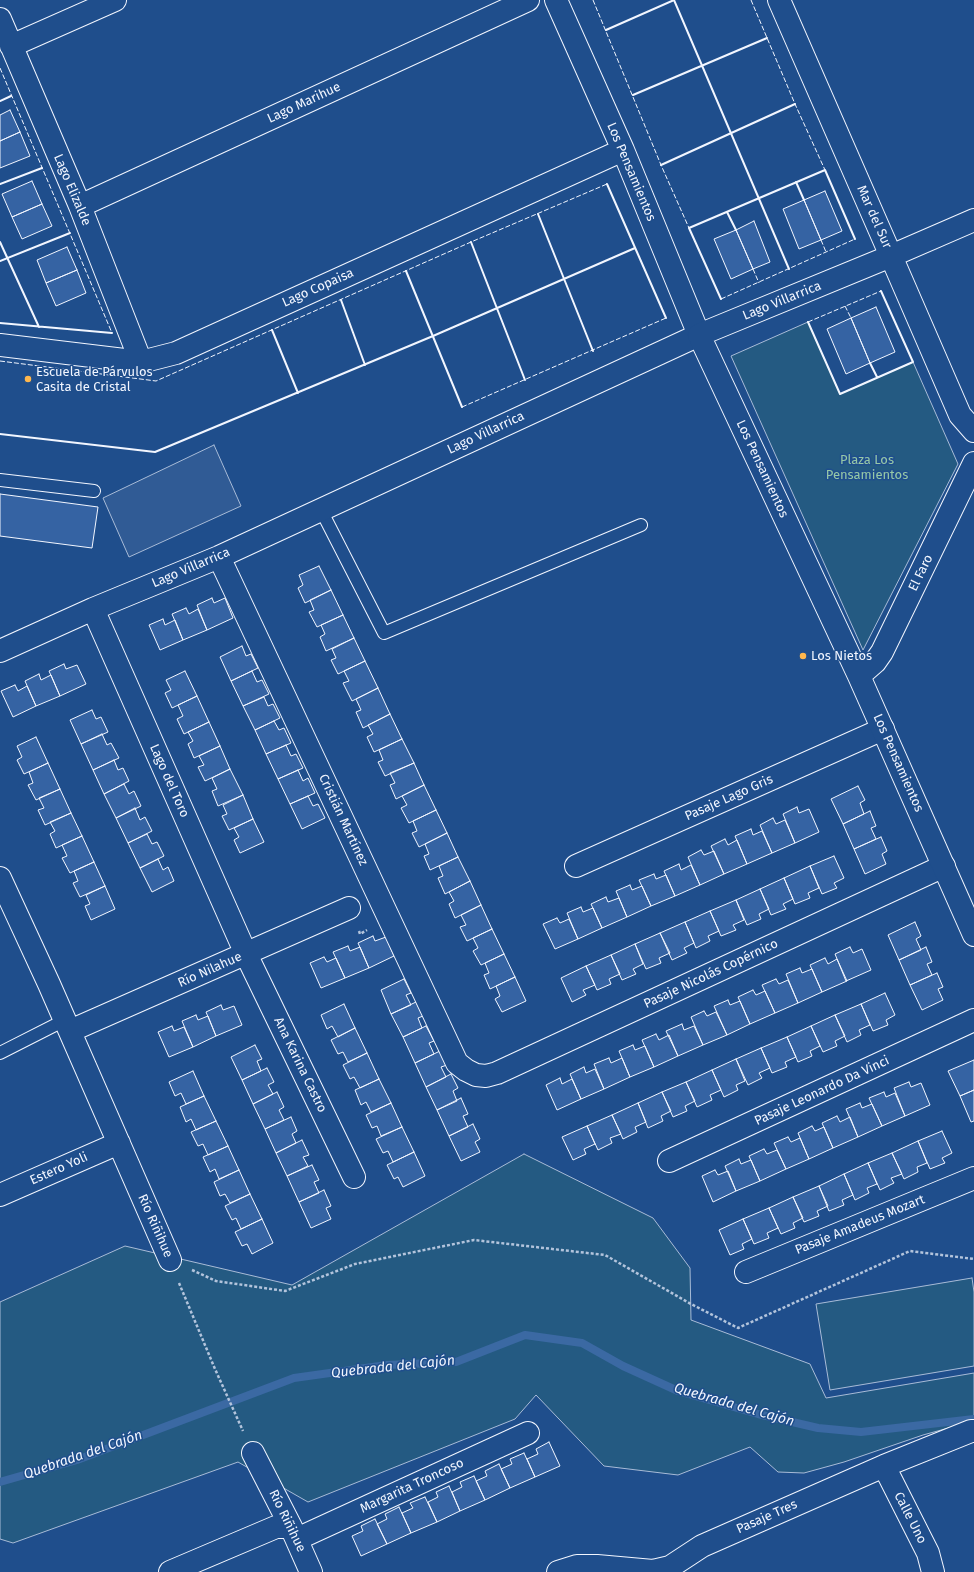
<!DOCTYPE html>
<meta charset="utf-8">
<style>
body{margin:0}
canvas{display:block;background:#1f4e8c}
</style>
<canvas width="974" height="1572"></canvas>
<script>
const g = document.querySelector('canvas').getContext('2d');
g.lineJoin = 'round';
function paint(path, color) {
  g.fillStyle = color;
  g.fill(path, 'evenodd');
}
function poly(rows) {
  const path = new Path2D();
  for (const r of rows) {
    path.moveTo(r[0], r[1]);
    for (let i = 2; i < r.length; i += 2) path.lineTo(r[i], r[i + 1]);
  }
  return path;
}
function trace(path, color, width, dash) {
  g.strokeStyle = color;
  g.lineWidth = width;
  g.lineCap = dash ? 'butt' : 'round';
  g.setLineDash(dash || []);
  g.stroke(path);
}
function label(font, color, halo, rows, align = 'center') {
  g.font = font + ' "Fira Sans",sans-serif';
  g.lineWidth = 3;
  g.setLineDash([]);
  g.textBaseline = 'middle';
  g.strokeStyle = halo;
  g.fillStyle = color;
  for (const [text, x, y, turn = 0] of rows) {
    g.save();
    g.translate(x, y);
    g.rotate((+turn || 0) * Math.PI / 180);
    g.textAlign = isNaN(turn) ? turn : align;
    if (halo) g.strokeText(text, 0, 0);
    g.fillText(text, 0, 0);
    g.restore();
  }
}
const green = poly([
 [808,322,840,394,913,362,958,464,863,650,731,356,808,322],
 [524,1154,653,1218,690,1268,691,1320,810,1364,826,1398,974,1373,974,1421,923,1435,844,1462,804,1473,778,1472,750,1447,678,1475,604,1466,536,1395,515,1419,308,1502,238,1462,13,1543,0,1539,0,1302,125,1246,292,1285,524,1154],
 [972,1278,974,1292,974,1366,830,1390,816,1304,972,1278]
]);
paint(green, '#245a82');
trace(green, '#a8bbd7', 1);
const parking = poly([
 [214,445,241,506,129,557,103,498,214,445]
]);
paint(parking, '#305b95');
trace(parking, '#a8bbd7', 1);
trace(poly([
 [0,1482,77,1460,294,1378,387,1365,456,1362,525,1335,582,1343,623,1366,678,1391,758,1414,818,1428,861,1432,974,1419]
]), '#3b69a3', 8);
const building = poly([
 [10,110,20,132,0,141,0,115,10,110],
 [20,132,30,156,0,168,0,141,20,132],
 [32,181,42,204,12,217,2,194,32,181],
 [825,191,842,231,821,240,804,200,825,191],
 [804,200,821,240,799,249,783,209,804,200],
 [42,204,52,226,22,239,12,217,42,204],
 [754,221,770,262,753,269,736,230,754,221],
 [736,230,753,269,731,279,714,239,736,230],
 [67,247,77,270,46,283,37,260,67,247],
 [77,270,86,293,56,306,46,283,77,270],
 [876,307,895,352,870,363,851,318,876,307],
 [851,318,870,363,846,374,827,329,851,318],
 [0,494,98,507,92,548,0,536,0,494],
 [319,566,331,590,305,603,298,588,303,585,299,575,319,566],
 [331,590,343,615,317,627,309,612,314,610,310,600,331,590],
 [212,598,214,603,225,598,233,618,207,630,197,605,212,598],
 [186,608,189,614,198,609,207,630,183,640,172,614,186,608],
 [343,615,354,638,326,651,320,637,325,634,321,625,343,615],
 [163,619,165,625,175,620,183,640,160,650,149,625,163,619],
 [354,638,365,661,338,674,331,660,336,658,332,649,354,638],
 [242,646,246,656,251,654,258,668,231,681,220,657,242,646],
 [365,661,378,688,352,701,343,683,349,681,344,671,365,661],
 [64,664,66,669,77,665,86,684,60,696,49,671,64,664],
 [185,671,197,696,172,708,165,693,171,690,166,680,185,671],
 [252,671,257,682,262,680,269,694,243,706,231,681,252,671],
 [39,674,41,680,51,675,60,696,36,706,25,681,39,674],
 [15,685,18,691,27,686,36,706,13,717,1,691,15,685],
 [378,688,390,714,363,728,356,712,361,710,356,699,378,688],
 [197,696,209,722,184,734,177,719,183,716,178,705,197,696],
 [264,697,268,706,273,704,280,718,255,730,243,706,264,697],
 [92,710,96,719,101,717,108,732,81,744,70,720,92,710],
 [390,714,402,739,374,752,367,737,373,734,368,725,390,714],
 [274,721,279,730,284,728,291,743,266,754,255,730,274,721],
 [209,722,220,746,194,758,188,744,193,741,188,732,209,722],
 [102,734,107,745,111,743,119,758,93,770,81,744,102,734],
 [36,737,48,763,24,774,17,760,22,757,17,746,36,737],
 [402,739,414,763,385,776,378,762,383,760,379,750,402,739],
 [286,745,291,756,296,754,303,768,278,779,266,754,286,745],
 [220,746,230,769,205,781,198,767,204,765,199,756,220,746],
 [114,760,118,770,123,768,129,781,104,794,93,770,114,760],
 [48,763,60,789,36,800,28,785,33,783,29,772,48,763],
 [414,763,424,785,396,799,390,785,395,783,390,773,414,763],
 [230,769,243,795,218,806,212,791,217,789,212,778,230,769],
 [298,770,303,781,308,778,315,793,290,804,278,779,298,770],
 [124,784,129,794,134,791,141,806,116,818,104,794,124,784],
 [424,785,436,810,409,823,401,808,407,805,402,796,424,785],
 [858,786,865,800,860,803,864,814,843,824,831,799,858,786],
 [60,789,71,813,45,825,38,810,44,808,39,798,60,789],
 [243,795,253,819,229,830,222,816,227,814,223,805,243,795],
 [308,796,313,806,318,804,325,818,302,829,290,804,308,796],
 [797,807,799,813,809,809,819,832,795,843,783,814,797,807],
 [135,808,140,820,145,817,152,831,128,843,116,818,135,808],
 [436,810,447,833,419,847,412,833,417,831,413,821,436,810],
 [870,811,876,826,871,828,876,839,854,849,843,824,870,811],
 [71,813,82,836,56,848,50,834,55,831,50,822,71,813],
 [773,818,776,824,785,820,795,843,772,853,760,825,773,818],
 [253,819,264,842,240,853,234,840,239,837,234,828,253,819],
 [751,829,753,835,762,831,772,853,747,864,735,836,751,829],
 [447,833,458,857,430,870,424,856,429,854,425,844,447,833],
 [147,834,152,844,157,842,164,856,140,868,128,843,147,834],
 [82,836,94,862,70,873,62,858,67,856,62,845,82,836],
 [881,837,887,851,882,854,886,864,865,874,854,849,881,837],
 [725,839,728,845,737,840,747,864,724,874,711,846,725,839],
 [701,850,704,855,714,851,724,874,700,885,688,857,701,850],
 [834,856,844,878,834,883,837,888,822,894,810,866,834,856],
 [458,857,470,881,445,894,438,878,443,876,439,866,458,857],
 [158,859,163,870,168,867,174,881,152,892,140,868,158,859],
 [94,862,105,886,80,897,73,883,78,881,74,871,94,862],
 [679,864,681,870,691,865,700,885,675,896,664,871,679,864],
 [810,866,819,888,808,893,810,898,795,904,784,878,810,866],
 [654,874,656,879,666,875,675,896,651,906,639,880,654,874],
 [784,878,793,899,783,904,786,909,771,915,760,889,784,878],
 [470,881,481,905,455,918,449,904,454,901,449,892,470,881],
 [630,885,632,890,642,886,651,906,627,917,616,891,630,885],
 [105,886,115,909,91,920,85,906,90,904,86,895,105,886],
 [760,889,769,909,759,914,761,919,747,925,736,900,760,889],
 [606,897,608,902,619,898,627,917,602,928,591,904,606,897],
 [736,900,744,920,733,925,736,930,721,936,710,911,736,900],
 [481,905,492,929,467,941,460,927,466,925,461,915,481,905],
 [581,907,583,912,593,908,602,928,578,939,567,913,581,907],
 [710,911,719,931,708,936,710,941,696,948,685,922,710,911],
 [557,918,560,923,569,919,578,939,555,949,543,924,557,918],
 [685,922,694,943,684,948,687,953,672,960,660,933,685,922],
 [915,922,921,936,916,939,921,950,899,960,888,935,915,922],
 [492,929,504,954,481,965,473,951,478,948,473,938,492,929],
 [660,933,670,953,659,958,661,963,646,969,635,944,660,933],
 [373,936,375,941,386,937,394,956,369,968,358,943,373,936],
 [635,944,643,964,633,969,636,974,622,980,611,955,635,944],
 [348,946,350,951,360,947,369,968,345,978,333,952,348,946],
 [850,947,853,953,862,949,871,970,846,981,835,954,850,947],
 [926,947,932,962,927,964,932,975,910,985,899,960,926,947],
 [504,954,515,977,490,989,484,975,489,973,485,963,504,954],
 [611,955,620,974,609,979,611,984,597,990,586,966,611,955],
 [324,957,327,962,336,958,345,978,321,988,310,963,324,957],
 [825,958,828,964,837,959,847,981,822,992,810,965,825,958],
 [586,966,595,985,583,990,586,995,572,1002,561,978,586,966],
 [800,968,802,973,812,969,822,992,798,1003,786,974,800,968],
 [937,973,943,987,938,989,943,1000,922,1010,910,985,937,973],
 [515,977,526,1001,502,1012,495,999,500,996,496,986,515,977],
 [404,979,411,993,406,995,411,1005,391,1014,381,990,404,979],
 [776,979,779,984,788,980,798,1003,775,1013,762,985,776,979],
 [753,990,756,995,765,991,775,1013,750,1024,738,997,753,990],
 [885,993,895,1015,886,1020,888,1025,873,1031,861,1004,885,993],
 [728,1000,730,1005,740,1001,750,1024,727,1035,714,1006,728,1000],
 [416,1002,423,1016,418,1018,422,1028,403,1037,391,1014,416,1002],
 [344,1004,355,1028,338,1037,332,1026,327,1029,321,1015,344,1004],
 [861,1004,870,1025,859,1030,861,1035,847,1042,835,1015,861,1004],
 [221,1005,223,1010,234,1006,242,1025,216,1036,206,1012,221,1005],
 [704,1011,707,1016,716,1012,727,1035,703,1045,691,1017,704,1011],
 [196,1015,198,1020,208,1016,216,1036,193,1047,182,1021,196,1015],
 [835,1015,845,1036,835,1041,837,1046,823,1052,811,1026,835,1015],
 [682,1024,684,1030,694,1026,703,1045,678,1056,666,1031,682,1024],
 [172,1026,174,1031,184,1027,193,1047,169,1057,158,1032,172,1026],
 [426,1026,434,1041,429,1043,434,1054,415,1063,403,1037,426,1026],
 [811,1026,820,1046,810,1051,812,1056,798,1062,787,1037,811,1026],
 [355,1028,367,1053,348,1062,343,1052,338,1054,331,1040,355,1028],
 [656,1034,659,1040,669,1035,678,1056,654,1067,642,1040,656,1034],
 [787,1037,796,1057,785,1062,787,1067,772,1073,761,1048,787,1037],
 [255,1045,262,1059,257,1061,261,1071,242,1080,231,1057,255,1045],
 [633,1045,635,1050,645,1046,654,1067,630,1077,619,1051,633,1045],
 [761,1048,770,1068,759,1073,762,1078,748,1085,736,1059,761,1048],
 [440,1051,447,1065,441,1067,446,1077,426,1087,415,1063,440,1051],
 [367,1053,379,1079,360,1088,354,1077,350,1079,343,1065,367,1053],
 [609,1058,611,1063,622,1058,630,1077,604,1089,594,1064,609,1058],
 [736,1059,745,1081,736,1085,738,1090,724,1097,712,1070,736,1059],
 [974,1060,974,1090,960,1096,948,1071,974,1060],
 [584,1067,586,1073,595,1069,604,1089,581,1099,570,1074,584,1067],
 [267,1068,274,1082,268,1085,273,1094,253,1104,242,1080,267,1068],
 [712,1070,721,1090,710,1095,712,1100,697,1107,686,1082,712,1070],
 [193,1071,204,1096,186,1104,181,1093,175,1096,169,1082,193,1071],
 [451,1074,458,1088,453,1091,457,1101,437,1110,426,1087,451,1074],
 [560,1078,562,1084,572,1079,581,1099,557,1110,546,1085,560,1078],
 [379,1079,391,1103,371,1112,366,1102,361,1105,355,1090,379,1079],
 [686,1082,695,1101,685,1106,687,1111,673,1117,662,1092,686,1082],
 [909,1082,911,1087,921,1083,930,1105,905,1116,894,1088,909,1082],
 [974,1090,974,1121,971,1122,960,1096,974,1090],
 [277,1092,284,1107,279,1110,284,1120,265,1129,253,1104,277,1092],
 [662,1092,671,1111,661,1116,663,1121,648,1128,638,1103,662,1092],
 [884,1092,886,1097,895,1093,905,1116,882,1126,869,1098,884,1092],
 [204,1096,216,1121,196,1130,191,1119,186,1122,180,1107,204,1096],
 [461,1098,468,1114,463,1116,468,1127,449,1136,437,1110,461,1098],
 [391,1103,402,1127,381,1136,377,1126,372,1128,366,1115,391,1103],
 [638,1103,646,1122,635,1127,637,1132,623,1139,612,1115,638,1103],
 [860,1103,862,1108,872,1104,882,1126,858,1137,846,1109,860,1103],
 [612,1115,621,1134,610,1138,612,1143,598,1150,587,1126,612,1115],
 [837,1116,840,1122,850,1117,858,1137,833,1148,822,1123,837,1116],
 [291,1117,297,1131,292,1134,296,1143,276,1153,265,1129,291,1117],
 [216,1121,228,1146,208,1155,203,1144,198,1146,191,1132,216,1121],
 [473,1124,480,1139,475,1142,480,1152,461,1161,449,1136,473,1124],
 [587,1126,595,1144,584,1149,586,1154,573,1160,562,1137,587,1126],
 [812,1126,815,1131,824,1127,833,1148,809,1159,798,1133,812,1126],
 [402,1127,414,1152,393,1162,388,1151,383,1153,376,1139,402,1127],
 [942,1131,952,1153,942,1158,945,1163,930,1169,918,1141,942,1131],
 [788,1137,791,1142,800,1138,809,1159,786,1169,774,1143,788,1137],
 [302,1140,309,1155,303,1157,308,1166,287,1176,276,1153,302,1140],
 [918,1141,927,1163,917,1167,918,1172,904,1179,892,1153,918,1141],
 [228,1146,239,1170,219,1179,215,1169,210,1172,203,1157,228,1146],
 [764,1149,767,1154,777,1150,786,1169,760,1181,749,1156,764,1149],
 [414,1152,425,1176,403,1187,398,1177,394,1179,387,1165,414,1152],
 [892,1153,902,1174,891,1178,894,1183,880,1190,868,1163,892,1153],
 [739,1159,741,1164,751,1160,760,1181,736,1191,725,1166,739,1159],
 [868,1163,877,1184,867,1188,869,1193,855,1200,844,1174,868,1163],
 [312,1165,319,1180,314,1182,319,1193,299,1202,287,1176,312,1165],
 [239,1170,250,1194,230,1203,225,1194,220,1196,214,1182,239,1170],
 [715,1170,718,1175,728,1171,736,1191,713,1202,702,1176,715,1170],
 [844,1174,853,1195,842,1200,844,1205,829,1211,819,1186,844,1174],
 [819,1186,828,1206,817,1211,819,1216,804,1222,793,1197,819,1186],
 [324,1190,331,1206,326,1208,331,1219,311,1228,299,1202,324,1190],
 [250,1194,262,1219,241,1229,236,1218,232,1220,225,1206,250,1194],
 [793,1197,803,1218,793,1223,795,1228,781,1234,769,1208,793,1197],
 [769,1208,778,1228,767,1233,769,1238,754,1244,743,1219,769,1208],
 [262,1219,273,1243,252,1254,247,1244,242,1246,235,1232,262,1219],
 [743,1219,752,1239,742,1244,744,1249,730,1255,719,1230,743,1219],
 [549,1442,560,1466,535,1477,527,1459,538,1454,536,1449,549,1442],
 [524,1453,535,1477,510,1488,501,1469,512,1464,510,1459,524,1453],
 [499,1464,510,1488,485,1500,476,1481,487,1476,485,1471,499,1464],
 [474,1476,485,1500,460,1511,452,1492,462,1487,460,1482,474,1476],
 [449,1486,460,1511,437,1522,428,1502,438,1497,436,1492,449,1486],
 [425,1497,437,1522,411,1533,402,1513,413,1508,410,1503,425,1497],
 [399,1507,411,1533,387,1544,377,1524,387,1519,385,1514,399,1507],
 [375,1519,387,1544,361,1556,352,1536,363,1531,361,1526,375,1519]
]);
paint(building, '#3563a3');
trace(building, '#f2f6ff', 1);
const service = poly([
 [0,480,94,491],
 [321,510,384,633,641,525],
 [0,1053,65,1020]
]);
const minor = poly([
 [779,0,891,256],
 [0,19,80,206,141,362],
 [11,46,115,0],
 [80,206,528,0],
 [0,345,141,362,176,353,623,150],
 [219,557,457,1063,466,1070,476,1075,486,1076,497,1073,944,866],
 [93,609,246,954,354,1177],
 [0,651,93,609,219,557,699,335,623,150,556,0],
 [576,866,883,729],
 [0,878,49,984,170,1260],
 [70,1031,349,908],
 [669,1161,974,1020],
 [0,1195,119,1143],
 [746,1272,974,1178],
 [253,1453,291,1527,311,1572],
 [884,1466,928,1553,933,1572],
 [297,1539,528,1433],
 [170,1572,276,1527,291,1527],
 [558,1572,577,1566,597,1566,653,1571,670,1567,702,1546,884,1466,971,1431,974,1431]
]);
const tertiary = poly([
 [974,220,891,256,699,335,859,676,974,935],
 [891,256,960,415,974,431],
 [859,676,875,662,882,652,974,463]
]);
trace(service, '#f2f6ff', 14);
trace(minor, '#f2f6ff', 24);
trace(tertiary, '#f2f6ff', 24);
trace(poly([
 [359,931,360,934,367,930],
 [192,1270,216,1281,285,1291,355,1264,474,1240,605,1255,691,1304,738,1328,910,1251,974,1259],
 [179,1283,215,1369,243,1431]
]), '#b3c4dc', 2.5, [3, 2]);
trace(service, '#1f4e8c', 12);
trace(minor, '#1f4e8c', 22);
trace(tertiary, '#1f4e8c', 22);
trace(poly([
 [593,0,661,165,689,228],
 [751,0,795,104,825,170],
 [0,68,112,333],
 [821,240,826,252],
 [753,269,759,283],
 [721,299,855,239],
 [845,306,851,318],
 [808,322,881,291],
 [0,361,156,381,471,242,607,184],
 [462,407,666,318]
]), '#f2f6ff', 1, [5, 2]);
trace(poly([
 [674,0,789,269],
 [606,30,674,0],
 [633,95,767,38],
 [0,101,11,96],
 [661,165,795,104],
 [796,182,804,200],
 [0,184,42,168],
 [607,184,666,318],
 [727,212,736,230],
 [538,214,593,351],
 [0,242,39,327],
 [471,242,525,380],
 [0,261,70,233],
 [406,271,462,407],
 [721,299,689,228,825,170,855,239],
 [341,300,365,365],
 [808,322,840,394,913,362,881,291],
 [0,323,112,333],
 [272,330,298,393],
 [870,363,877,377],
 [0,434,155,452,433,336,635,248]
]), '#f2f6ff', 2);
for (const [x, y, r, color] of [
 [28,379,4,"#ffb74d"],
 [803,656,4,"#ffb74d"]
]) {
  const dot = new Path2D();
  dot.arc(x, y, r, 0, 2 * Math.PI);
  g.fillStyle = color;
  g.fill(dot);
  trace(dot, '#1f4e8c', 1.5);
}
label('13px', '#f2f6ff', '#1f4e8c', [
 ["Lago Marihue",304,103,-25],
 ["Los Pensamientos",631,172,67],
 ["Lago Elizalde",72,190,67],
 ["Mar del Sur",874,217,66],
 ["Lago Copaisa",318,288,-24],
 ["Lago Villarrica",782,301,-22],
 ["Lago Villarrica",486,433,-25],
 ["Los Pensamientos",762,469,65],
 ["Lago Villarrica",191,568,-23],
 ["El Faro",921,573,-64],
 ["Los Pensamientos",898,763,66],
 ["Lago del Toro",169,781,66],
 ["Pasaje Lago Gris",729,798,-24],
 ["Cristián Martínez",343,820,65],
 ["Río Nilahue",210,970,-24],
 ["Pasaje Nicolás Copérnico",711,974,-25],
 ["Ana Karina Castro",300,1065,64],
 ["Pasaje Leonardo Da Vinci",822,1091,-25],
 ["Estero Yoli",59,1169,-24],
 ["Pasaje Amadeus Mozart",860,1225,-22],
 ["Río Riñihue",155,1226,66],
 ["Margarita Troncoso",412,1486,-25],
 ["Pasaje Tres",767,1517,-24],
 ["Calle Uno",910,1518,63],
 ["Río Riñihue",287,1521,64]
]);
label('13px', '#f2f6ff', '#1f4e8c', [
 ["Escuela de Párvulos",36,372],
 ["Casita de Cristal",36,387],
 ["Los Nietos",811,656]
], 'left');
label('13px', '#97c8a6', '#1f4e8c', [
 ["Plaza Los",867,460],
 ["Pensamientos",867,475]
]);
label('italic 14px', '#f2f6ff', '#1f4e8c', [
 ["Quebrada del Cajón",393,1367,-6],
 ["Quebrada del Cajón",734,1405,16],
 ["Quebrada del Cajón",83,1455,-19]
]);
</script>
